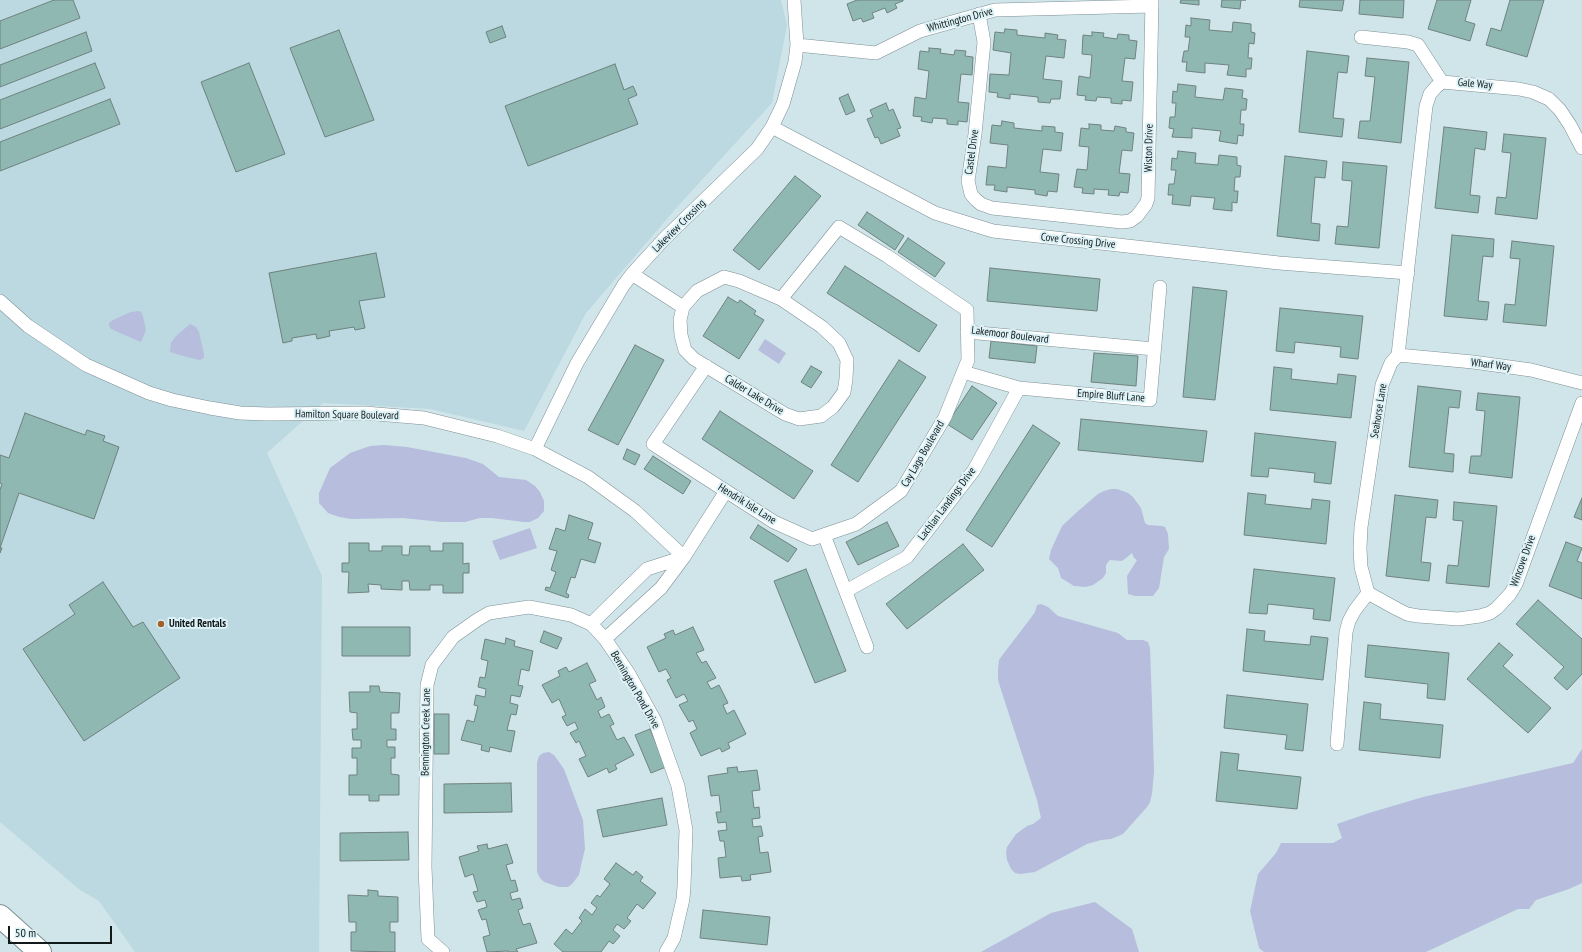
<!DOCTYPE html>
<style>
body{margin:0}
#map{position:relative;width:1582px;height:952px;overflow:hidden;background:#d0e5ea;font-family:"PT Sans Narrow",sans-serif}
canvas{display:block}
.scale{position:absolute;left:8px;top:926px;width:104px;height:18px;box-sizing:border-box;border:2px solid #11191a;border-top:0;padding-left:5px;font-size:12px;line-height:14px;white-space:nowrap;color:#11191a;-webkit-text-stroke:3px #ddf2f7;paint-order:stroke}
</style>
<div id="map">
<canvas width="1582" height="952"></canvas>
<div class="scale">50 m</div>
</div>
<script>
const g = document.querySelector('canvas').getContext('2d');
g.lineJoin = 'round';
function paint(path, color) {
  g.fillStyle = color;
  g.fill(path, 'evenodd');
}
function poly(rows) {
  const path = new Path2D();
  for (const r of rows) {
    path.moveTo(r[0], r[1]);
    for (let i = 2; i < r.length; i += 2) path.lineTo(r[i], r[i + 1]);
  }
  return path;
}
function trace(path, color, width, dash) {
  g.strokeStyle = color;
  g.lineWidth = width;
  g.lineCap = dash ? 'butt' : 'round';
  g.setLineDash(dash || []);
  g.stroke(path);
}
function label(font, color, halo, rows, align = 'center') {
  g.font = font + ' "PT Sans Narrow",sans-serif';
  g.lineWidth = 4;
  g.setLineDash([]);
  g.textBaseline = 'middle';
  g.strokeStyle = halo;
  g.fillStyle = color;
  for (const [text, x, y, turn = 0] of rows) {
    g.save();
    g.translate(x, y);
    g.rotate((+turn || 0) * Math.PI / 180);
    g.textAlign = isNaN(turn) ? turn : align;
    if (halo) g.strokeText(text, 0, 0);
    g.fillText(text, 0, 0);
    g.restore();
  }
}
paint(poly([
 [0,0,781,0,787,25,772,103,679,205,586,313,524,431,430,409,323,403,267,453,322,576,319,952,135,952,99,901,80,890,0,822]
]), '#bcd8e0');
paint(poly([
 [139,311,141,312,143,316,146,330,141,342,111,329,109,326,109,323,113,320,131,312],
 [190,324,196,327,199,332,204,354,204,358,200,360,183,356,170,352,171,343,176,336],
 [765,339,786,353,779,364,758,350],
 [384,445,407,447,466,458,483,464,499,477,526,480,535,486,540,492,544,501,544,511,538,518,530,522,524,522,492,518,480,518,465,522,442,522,403,518,352,519,339,517,328,513,319,503,319,493,330,468,350,453,370,446],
 [1111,489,1117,489,1128,493,1133,497,1141,508,1145,523,1148,525,1162,526,1165,527,1168,534,1169,549,1164,557,1159,588,1153,596,1135,596,1128,594,1127,576,1137,560,1134,558,1132,553,1125,559,1121,561,1110,560,1108,562,1106,565,1106,573,1103,578,1093,585,1086,587,1074,586,1061,578,1058,568,1049,559,1051,550,1062,526,1077,512,1098,494,1104,491],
 [530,528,537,548,500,560,492,541],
 [1041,604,1048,607,1058,616,1118,633,1127,640,1143,640,1148,642,1150,648,1152,703,1154,772,1152,794,1150,802,1147,807,1123,834,1111,839,1101,840,1087,844,1035,872,1020,874,1015,873,1011,869,1007,860,1006,853,1007,847,1016,834,1027,826,1033,824,1041,818,1037,800,1003,696,998,680,998,670,999,660,1004,653,1030,619,1035,612,1037,605],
 [1582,749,1582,883,1569,889,1536,900,1529,909,1518,909,1426,952,1264,952,1259,948,1250,911,1258,874,1276,853,1281,843,1333,843,1342,838,1337,824,1369,813,1423,797,1573,763],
 [549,752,554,755,564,769,583,820,585,849,582,861,579,875,572,884,568,887,559,887,544,882,540,878,537,872,537,763,539,756,543,753],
 [1095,902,1132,929,1139,952,981,952,1051,913]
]), '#b7bddc');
const building = poly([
 [54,0,73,0,80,18,0,49,0,21,54,0],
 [857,0,903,0,903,1,895,4,897,8,887,13,885,8,872,13,874,18,863,22,861,18,853,21,847,4,857,0],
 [1181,0,1199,0,1199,5,1180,3,1181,0],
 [1222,0,1246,0,1241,0,1240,9,1221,7,1222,0],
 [1300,0,1344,0,1342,11,1299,7,1300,0],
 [1360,0,1404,0,1403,18,1359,14,1360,0],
 [1437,0,1471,0,1465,21,1475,24,1470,41,1428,29,1437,0],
 [1510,0,1544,0,1527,57,1486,45,1491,28,1501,31,1510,0],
 [1191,18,1210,20,1209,30,1232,32,1233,22,1251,24,1251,32,1255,33,1254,44,1249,43,1248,58,1252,58,1251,69,1246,69,1246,77,1227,75,1229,65,1205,63,1205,73,1186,71,1187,62,1182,62,1184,51,1188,51,1190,37,1185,37,1186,25,1191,26,1191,18],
 [502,26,506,37,490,43,486,32,502,26],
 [1005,29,1017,30,1017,35,1045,38,1045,33,1058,35,1057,39,1066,40,1064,58,1046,56,1043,79,1062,81,1060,99,1051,99,1050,103,1038,102,1038,97,1010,94,1010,99,997,97,998,93,989,92,990,74,1009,75,1011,53,993,50,995,32,1004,33,1005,29],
 [339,30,374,120,325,137,290,48,339,30],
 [86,32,92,51,0,87,0,65,86,32],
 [1092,32,1104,33,1103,37,1117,39,1118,34,1129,35,1129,40,1137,41,1135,59,1125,58,1122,81,1133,82,1131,101,1122,100,1122,104,1111,103,1111,98,1097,97,1096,101,1085,100,1086,96,1077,95,1079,76,1090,78,1092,55,1082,54,1083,35,1092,36,1092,32],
 [929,48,941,49,940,53,954,55,955,50,966,51,965,56,973,57,972,75,961,74,958,102,969,103,967,122,958,121,958,125,947,124,947,119,933,118,932,123,921,121,922,117,913,116,915,97,926,99,929,71,918,69,920,51,929,52,929,48],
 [1307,51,1349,56,1347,73,1338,72,1333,118,1344,119,1342,137,1299,132,1307,51],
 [1367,58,1409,62,1401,143,1358,138,1360,121,1370,121,1375,77,1365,76,1367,58],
 [95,63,105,88,0,129,0,100,95,63],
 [249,63,285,154,236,172,201,82,249,63],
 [615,64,624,90,633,86,637,95,628,99,638,124,528,166,505,106,615,64],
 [1178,84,1196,86,1195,97,1223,100,1225,88,1243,90,1242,98,1247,99,1246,110,1241,110,1240,124,1244,124,1243,136,1238,135,1237,144,1219,141,1221,131,1192,128,1192,138,1172,137,1174,129,1169,128,1170,117,1175,117,1176,103,1172,103,1173,91,1177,92,1178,84],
 [848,94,855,111,846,115,839,98,848,94],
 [110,99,120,124,0,171,0,142,110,99],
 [886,103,889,111,893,109,901,128,897,129,900,136,881,144,878,137,875,138,867,119,873,117,870,110,886,103],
 [1002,121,1014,123,1014,128,1042,131,1042,126,1055,127,1055,132,1063,133,1061,151,1043,149,1040,172,1059,174,1057,192,1048,191,1047,196,1035,194,1035,190,1007,187,1007,192,994,190,995,185,986,185,988,166,1006,168,1008,145,990,143,992,125,1001,126,1002,121],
 [1089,124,1101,125,1101,130,1114,131,1115,126,1126,128,1126,132,1134,133,1132,151,1122,150,1119,173,1130,174,1128,193,1120,192,1119,196,1108,195,1109,190,1094,189,1094,194,1082,193,1083,188,1074,187,1077,169,1087,170,1089,147,1079,146,1081,128,1089,129,1089,124],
 [1444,127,1487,132,1485,150,1475,148,1470,195,1480,196,1478,213,1435,208,1444,127],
 [1504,134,1546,138,1537,219,1495,214,1497,197,1506,198,1511,153,1502,152,1504,134],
 [1178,151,1196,153,1195,163,1218,165,1219,155,1237,157,1237,165,1241,166,1240,177,1235,177,1234,191,1238,191,1237,203,1232,202,1232,211,1213,209,1215,198,1191,196,1190,206,1172,204,1173,195,1168,195,1169,184,1174,184,1176,170,1171,170,1172,158,1177,159,1178,151],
 [1285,156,1327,161,1325,178,1315,177,1311,223,1320,224,1319,241,1277,236,1285,156],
 [1343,162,1387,166,1379,248,1335,244,1337,226,1348,227,1352,181,1342,180,1343,162],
 [795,176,821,196,759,270,733,250,795,176],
 [867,212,904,236,895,250,858,225,867,212],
 [1452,235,1494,239,1493,257,1483,256,1478,301,1489,302,1487,320,1444,316,1452,235],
 [908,238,945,263,935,277,898,252,908,238],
 [1512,241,1554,246,1546,326,1503,322,1505,304,1515,305,1520,259,1510,258,1512,241],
 [376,253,385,297,359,301,365,328,355,330,354,327,329,331,330,336,317,339,316,334,292,338,292,341,283,343,269,273,376,253],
 [845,266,937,325,919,352,827,293,845,266],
 [990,268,1100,279,1097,311,987,301,990,268],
 [1193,287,1227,291,1215,400,1183,397,1193,287],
 [728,297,738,303,740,300,756,311,754,314,764,320,739,359,703,336,728,297],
 [1280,308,1363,316,1358,359,1340,357,1341,347,1295,342,1294,353,1276,351,1280,308],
 [991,341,1037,346,1035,363,989,358,991,341],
 [635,345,664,360,618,445,588,430,635,345],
 [1094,353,1138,356,1136,386,1091,382,1094,353],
 [899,360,926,377,858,482,831,465,899,360],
 [811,366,822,372,811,388,801,382,811,366],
 [1274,367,1292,369,1291,379,1337,384,1338,374,1356,376,1351,418,1270,410,1274,367],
 [972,386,997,403,972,440,947,424,972,386],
 [1418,386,1461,391,1459,408,1449,407,1444,453,1454,454,1453,472,1409,467,1418,386],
 [1478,393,1520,397,1512,478,1469,473,1471,456,1481,456,1485,411,1476,410,1478,393],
 [720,411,813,471,794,499,702,439,720,411],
 [25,413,85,435,87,430,105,436,103,441,119,447,94,519,19,493,0,548,2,548,0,553,0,490,2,484,0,483,0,455,9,458,25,413],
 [1081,419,1207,431,1203,462,1078,450,1081,419],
 [1033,425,1060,443,992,547,966,530,1033,425],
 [1255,433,1336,442,1331,484,1314,482,1315,473,1269,468,1268,477,1251,476,1255,433],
 [627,449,640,455,635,465,623,459,627,449],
 [653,456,691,481,683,494,644,469,653,456],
 [1248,493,1266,495,1265,504,1311,509,1312,499,1330,501,1326,544,1244,535,1248,493],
 [1395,495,1438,500,1436,518,1426,517,1421,562,1431,563,1429,581,1386,576,1395,495],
 [1582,498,1582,520,1574,517,1582,498],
 [1454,502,1497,506,1489,587,1446,583,1448,565,1458,566,1463,521,1453,520,1454,502],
 [569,515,593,523,588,539,601,543,595,563,581,559,575,578,571,577,566,593,569,595,568,598,545,590,546,587,550,588,556,572,551,570,557,551,549,549,556,528,565,531,569,515],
 [887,522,899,546,858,565,846,542,887,522],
 [758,525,797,549,788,562,750,538,758,525],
 [1566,542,1582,548,1577,561,1582,563,1582,599,1549,586,1566,542],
 [349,543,369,543,369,551,382,551,382,546,402,546,402,555,409,555,410,546,430,546,430,551,443,551,443,543,463,543,463,564,469,563,469,573,463,573,463,593,443,593,443,585,430,585,430,590,410,590,409,581,402,581,402,590,381,589,381,585,368,584,369,592,348,593,349,572,342,572,342,563,349,563,349,543],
 [963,544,984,570,907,629,886,604,963,544],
 [806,569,846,671,815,683,774,581,806,569],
 [1254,569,1335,578,1330,621,1313,619,1314,609,1268,604,1267,614,1249,613,1254,569],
 [103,582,133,627,143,622,180,678,84,741,23,649,75,614,69,605,103,582],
 [1538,600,1582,639,1582,674,1567,690,1554,678,1564,667,1516,624,1538,600],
 [342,627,410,627,410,656,342,656,342,627],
 [693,627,704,650,696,653,702,663,706,661,716,678,707,682,711,689,719,685,728,703,723,705,727,714,734,710,746,734,728,743,730,748,722,752,720,748,701,756,690,733,697,729,693,720,689,722,679,705,688,701,684,694,676,698,667,680,671,678,666,669,659,672,647,647,666,638,664,634,673,630,675,635,693,627],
 [1247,629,1265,631,1264,641,1310,645,1311,636,1328,638,1323,680,1243,671,1247,629],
 [544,631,562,638,557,649,540,642,544,631],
 [506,638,515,641,514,646,533,651,529,671,521,669,518,685,523,686,520,697,511,695,510,703,518,705,516,715,511,714,507,730,515,731,511,752,490,747,489,752,481,750,482,745,461,740,467,720,474,722,478,706,474,705,476,695,485,697,486,689,478,687,480,677,485,678,488,661,481,659,485,639,505,644,506,638],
 [1499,643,1513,655,1503,666,1551,708,1528,733,1467,679,1499,643],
 [1368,645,1449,653,1445,700,1427,698,1428,684,1365,677,1368,645],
 [587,663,596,681,589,684,597,700,601,697,605,707,598,711,601,718,609,714,614,724,610,726,617,740,624,737,634,755,615,765,617,769,609,773,607,768,588,777,579,759,586,756,579,741,576,743,570,733,578,729,575,722,567,726,562,717,566,715,559,699,552,703,542,685,560,676,558,671,566,667,569,672,587,663],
 [370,686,379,686,380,692,400,693,399,713,391,713,391,729,396,729,396,740,387,740,387,747,395,747,395,758,391,758,391,774,399,775,399,795,379,795,379,801,369,801,369,795,349,795,349,775,357,775,357,758,352,758,352,748,361,748,361,740,353,740,352,729,357,729,357,713,350,712,349,692,370,692,370,686],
 [1227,695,1308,704,1303,751,1285,749,1287,735,1224,728,1227,695],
 [1364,702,1381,704,1380,719,1443,725,1440,758,1359,750,1364,702],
 [434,714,449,714,449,754,434,754,434,714],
 [650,729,666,767,651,773,635,735,650,729],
 [1221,752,1239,754,1237,770,1301,777,1297,809,1216,801,1221,752],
 [737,767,738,772,757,770,760,790,752,791,754,808,759,807,760,818,752,819,753,827,761,826,763,836,758,837,760,853,768,852,771,872,750,875,751,880,742,881,741,876,720,878,718,858,726,857,724,841,720,841,718,831,727,830,726,822,718,823,716,812,721,812,719,795,711,796,708,776,728,773,727,768,737,767],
 [511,783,512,812,444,813,444,784,511,783],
 [662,798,667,825,603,837,597,810,662,798],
 [408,832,409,860,340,861,340,833,408,832],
 [487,844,488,849,507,844,513,863,506,865,511,881,515,880,518,891,510,893,512,900,520,898,523,908,518,910,523,925,530,923,537,943,516,949,518,952,508,952,508,951,487,952,483,937,490,935,486,919,482,920,478,910,487,907,485,900,477,902,473,892,478,891,473,874,465,877,459,857,479,851,477,846,487,844],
 [616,863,633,875,636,871,643,877,640,881,656,893,643,909,637,904,627,918,631,921,624,929,617,924,613,930,620,936,613,944,609,941,601,952,563,952,554,944,566,929,572,934,582,921,579,918,585,909,592,915,597,908,591,903,597,895,600,897,610,884,604,879,616,863],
 [368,890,378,891,378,896,398,897,398,922,390,922,390,932,395,932,395,952,351,951,351,932,356,932,356,922,349,922,348,895,368,896,368,890],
 [703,910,770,917,767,945,700,938,703,910]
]);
paint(building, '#8fb8b2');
trace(building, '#6f827f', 1);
const minor = poly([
 [979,14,984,42,975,134,968,181,971,194,975,199,981,204,992,208,1122,222,1130,221,1137,216,1146,204,1148,198,1152,0],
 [1361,37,1408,42,1418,45,1442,82],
 [797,45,876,53,920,31,995,10,1152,6],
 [1442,82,1519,89,1533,92,1549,99,1560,110,1570,125,1582,148],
 [772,127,935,213,993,231,1279,263,1408,273],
 [632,274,683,307,680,320,681,335,685,350,694,359,785,414,799,419,821,416,833,407,844,392,846,379,847,360,839,343,822,327,781,299,739,281,724,277,697,291,683,307],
 [0,301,28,326,86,365,149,393,172,400,210,408,240,413,268,414,365,413,424,418,497,436,535,449,588,477,635,511,684,557],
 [967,332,1154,349],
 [1398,355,1473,362,1531,370,1582,383],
 [706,366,653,444,774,522,812,539,856,524,901,491,945,417,968,360,967,310,887,256,839,227,781,299],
 [963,372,1019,388,1150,400,1160,287],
 [535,449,577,363,623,286,632,274,665,238,757,149,772,127,783,104,795,62,797,45,794,0],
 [824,535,867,647],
 [846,591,907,557,974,470,1019,388],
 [1368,593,1361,567,1360,548,1361,527,1382,385,1391,363,1398,355,1426,106,1430,94,1436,87,1442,82],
 [1368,593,1397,609,1407,614,1418,616,1458,619,1480,616,1490,613,1497,608,1510,594,1516,584,1582,403],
 [591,624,647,569,684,557],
 [605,639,661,588,684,557,726,491],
 [1337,744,1346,632,1349,621,1355,610,1368,593],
 [443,952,428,939,425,867,427,685,432,665,453,637,477,620,489,613,529,607,571,615,591,624,605,639,629,674,655,721,678,786,686,830,684,886,683,899,674,938,666,952]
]);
const motorway = poly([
 [0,916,40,952]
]);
trace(minor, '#7d9095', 14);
trace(motorway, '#7d9095', 24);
trace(minor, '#fff', 13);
trace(motorway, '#fff', 22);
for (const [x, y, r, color] of [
 [161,624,4,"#a16229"]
]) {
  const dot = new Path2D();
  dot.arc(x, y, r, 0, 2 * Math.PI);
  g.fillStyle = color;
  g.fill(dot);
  trace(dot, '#ddf2f7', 1.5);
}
label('11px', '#11191a', '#ddf2f7', [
 ["Whittington Drive",960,20,-15],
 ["Gale Way",1475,84,5],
 ["Wiston Drive",1149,148,-89],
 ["Castel Drive",972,152,-82],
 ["Lakeview Crossing",679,226,-45],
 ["Cove Crossing Drive",1078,241,6],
 ["Lakemoor Boulevard",1010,335,7],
 ["Wharf Way",1491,365,7],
 ["Calder Lake Drive",754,395,31],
 ["Empire Bluff Lane",1111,396,4],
 ["Seahorse Lane",1379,411,-81],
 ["Hamilton Square Boulevard",347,415,1],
 ["Cay Lago Boulevard",923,454,-60],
 ["Hendrik Isle Lane",747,504,32],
 ["Lachlan Landings Drive",947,504,-53],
 ["Wincove Drive",1523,561,-70],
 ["Bennington Pond Drive",635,690,60],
 ["Bennington Creek Lane",426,732,-89]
]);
label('bold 11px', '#11191a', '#ddf2f7', [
 ["United Rentals",169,624]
], 'left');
</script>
